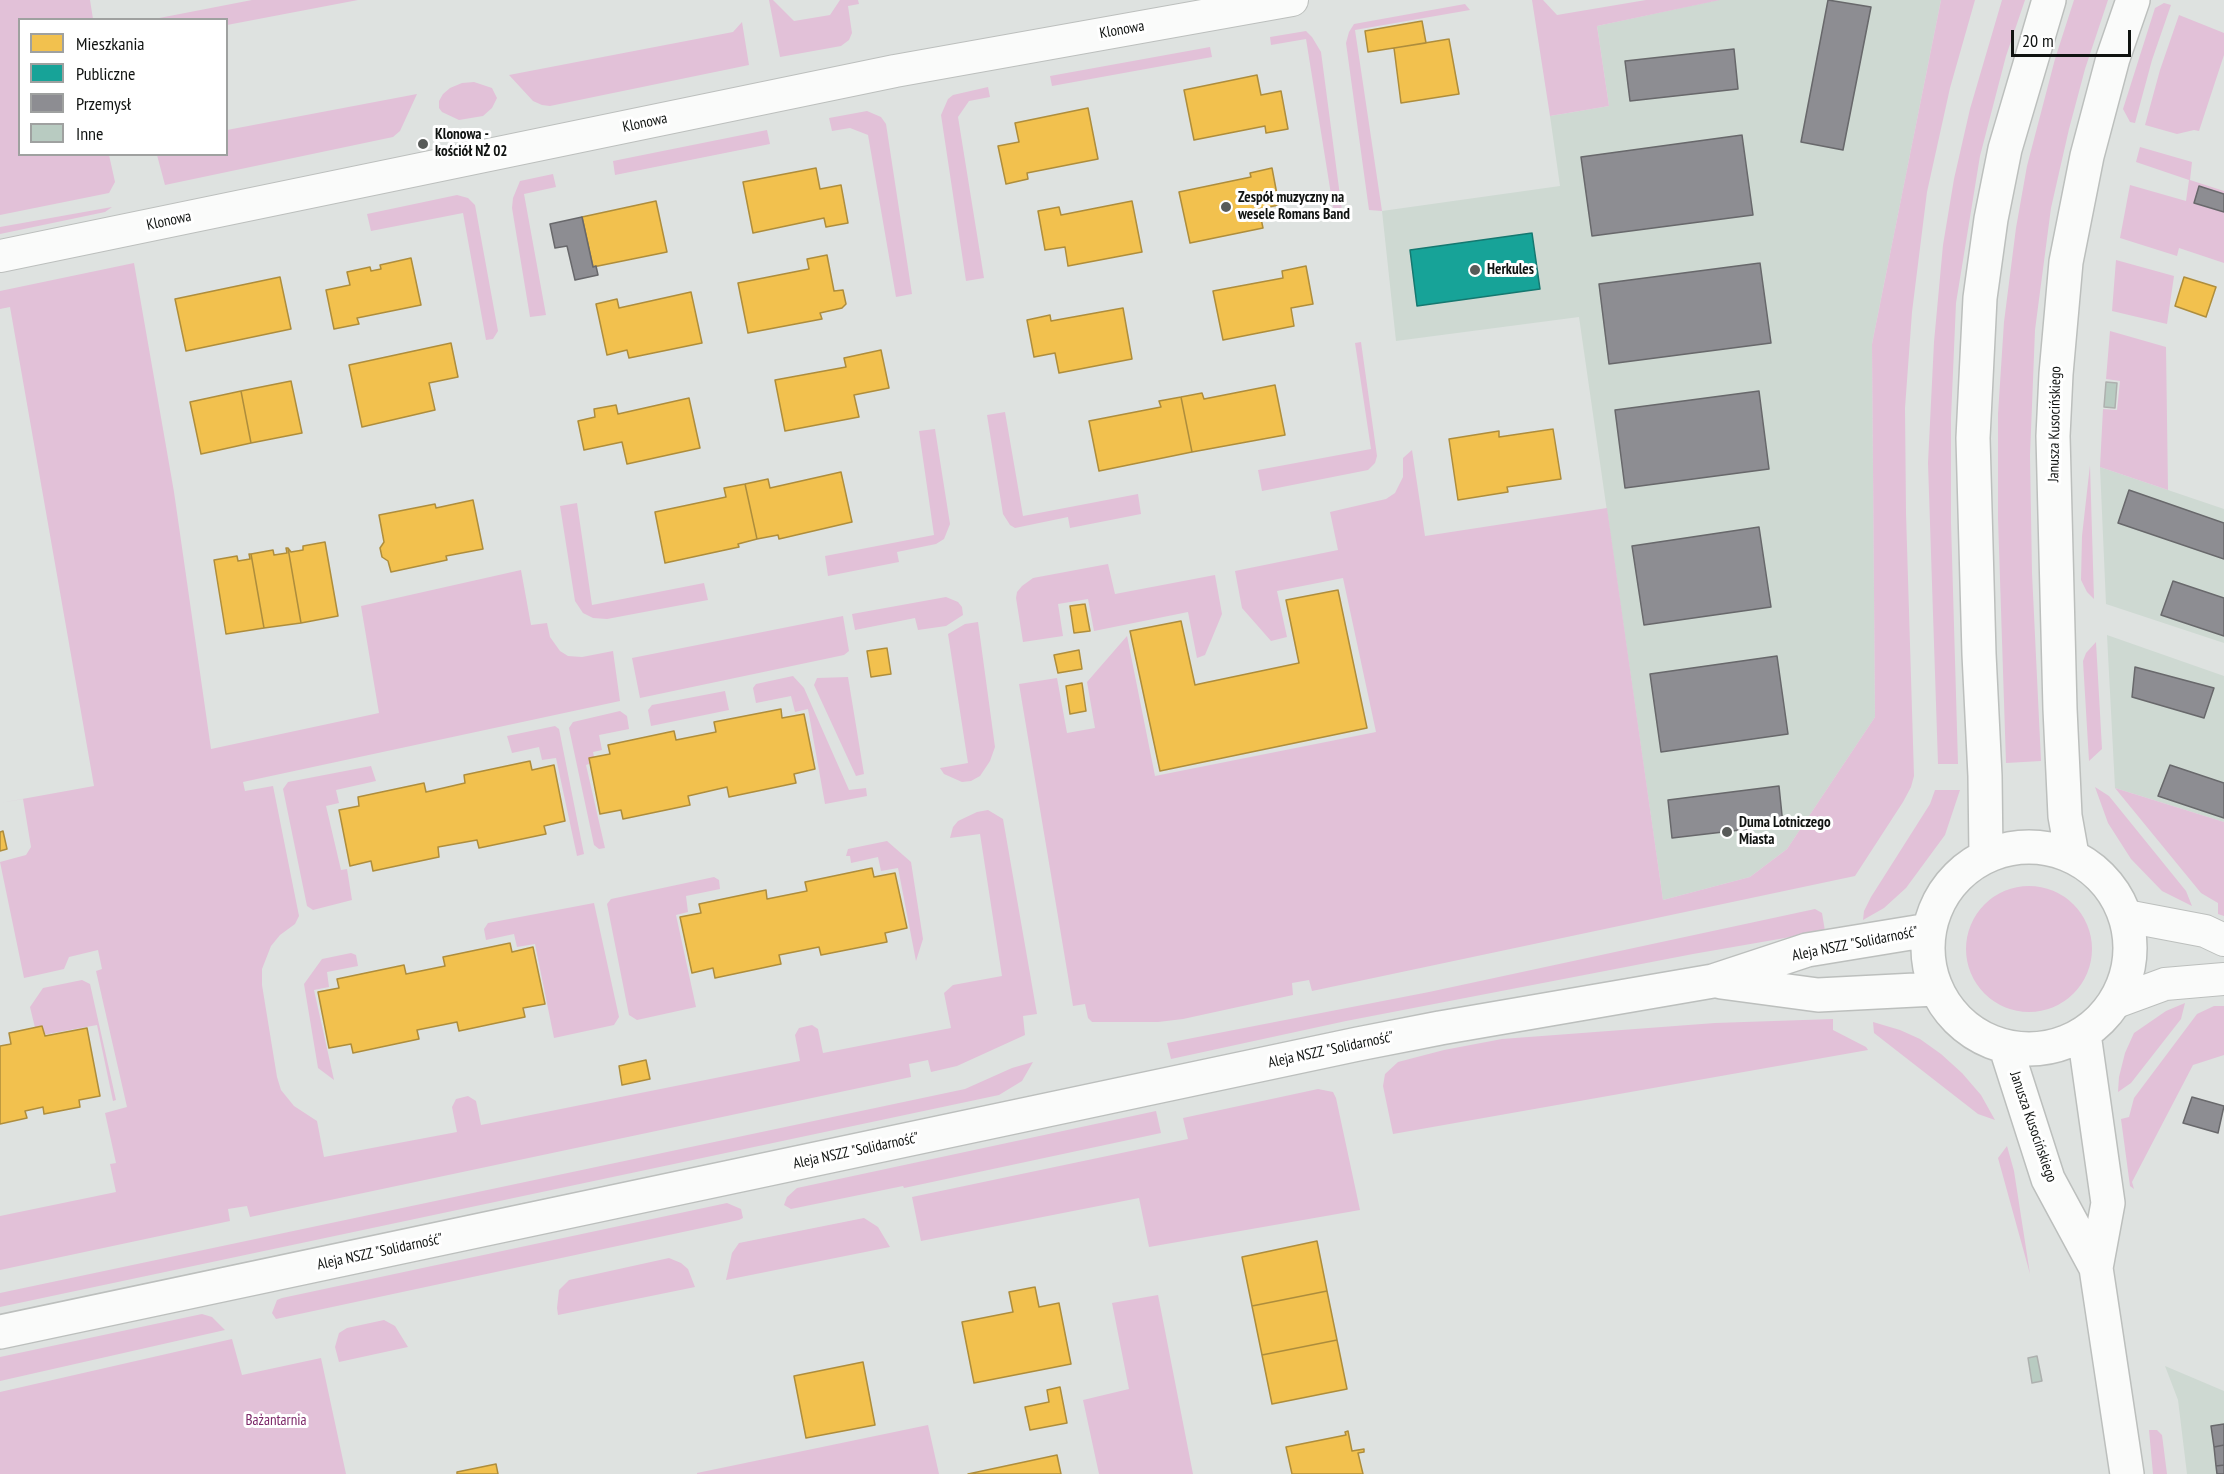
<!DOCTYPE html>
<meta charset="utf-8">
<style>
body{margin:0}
#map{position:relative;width:2224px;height:1474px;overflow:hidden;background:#dee2e0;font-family:"PT Sans Narrow",sans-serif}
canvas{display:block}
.legend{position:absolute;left:18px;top:18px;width:210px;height:138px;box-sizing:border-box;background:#fff;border:2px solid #9fa1a0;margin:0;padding:8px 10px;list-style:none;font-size:18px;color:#101311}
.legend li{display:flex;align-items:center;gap:12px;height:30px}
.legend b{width:30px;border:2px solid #9fa1a0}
.scale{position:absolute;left:2011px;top:30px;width:120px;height:27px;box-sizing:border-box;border:3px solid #101311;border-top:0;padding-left:8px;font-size:18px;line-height:21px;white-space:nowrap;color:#101311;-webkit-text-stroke:4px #fff;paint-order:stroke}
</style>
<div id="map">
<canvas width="2224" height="1474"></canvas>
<ul class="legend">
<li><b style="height:16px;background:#f2c14e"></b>Mieszkania</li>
<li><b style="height:16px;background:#17a398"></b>Publiczne</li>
<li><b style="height:16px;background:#8d8d92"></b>Przemysł</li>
<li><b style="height:16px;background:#b8cbc1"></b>Inne</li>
</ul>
<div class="scale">20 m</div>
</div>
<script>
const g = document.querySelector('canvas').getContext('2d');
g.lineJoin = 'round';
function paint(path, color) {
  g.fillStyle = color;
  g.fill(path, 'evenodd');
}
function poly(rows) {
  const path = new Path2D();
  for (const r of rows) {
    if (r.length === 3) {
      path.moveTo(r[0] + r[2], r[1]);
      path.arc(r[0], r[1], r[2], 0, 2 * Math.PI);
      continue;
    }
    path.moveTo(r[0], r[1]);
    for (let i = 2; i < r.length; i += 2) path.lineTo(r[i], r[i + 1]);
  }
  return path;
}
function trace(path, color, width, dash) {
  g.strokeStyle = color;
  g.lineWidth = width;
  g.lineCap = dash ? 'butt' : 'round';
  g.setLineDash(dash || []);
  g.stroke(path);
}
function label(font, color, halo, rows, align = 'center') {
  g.font = font + ' "PT Sans Narrow",sans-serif';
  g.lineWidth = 6;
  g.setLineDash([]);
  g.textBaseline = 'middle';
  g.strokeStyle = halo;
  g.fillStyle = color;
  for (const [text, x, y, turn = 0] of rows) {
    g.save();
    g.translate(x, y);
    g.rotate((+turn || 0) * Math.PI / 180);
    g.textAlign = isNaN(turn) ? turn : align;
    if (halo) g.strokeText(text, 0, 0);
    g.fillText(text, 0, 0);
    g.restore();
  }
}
paint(poly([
 [1718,0,1941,0,1872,344,1875,717,1787,849,1750,877,1663,900,1579,317,1396,341,1382,211,1560,186,1550,116,1609,106,1597,26],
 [2100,467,2224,509,2224,643,2106,604],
 [2107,635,2224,676,2224,822,2115,788],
 [2165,1366,2224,1391,2224,1474,2187,1474,2178,1400]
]), '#ced9d2');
paint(poly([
 [0,0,90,0,93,19,20,20,20,154,109,155,115,182,109,193,0,215],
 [252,0,358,0,227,25,226,20,154,19],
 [769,0,773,0,794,21,830,15,840,0,858,0,859,4,848,6,852,33,849,40,841,46,780,57],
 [1532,0,1543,0,1557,15,1646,0,1720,0,1597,26,1609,106,1550,116],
 [1941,0,1975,0,1950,88,1927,192,1912,312,1905,408,1906,513,1914,776,1911,787,1903,802,1855,876,1312,991,1309,980,1292,983,1293,995,1183,1019,1158,1022,1092,1022,1088,1018,1085,1004,1073,1006,1019,684,1057,678,1067,733,1095,728,1087,682,1127,636,1155,776,1376,732,1343,578,1277,591,1287,637,1271,641,1242,608,1235,571,1338,550,1330,512,1386,499,1395,493,1403,477,1403,458,1412,450,1425,536,1607,508,1663,900,1750,877,1787,849,1875,717,1872,344],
 [2002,0,2025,0,2006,56,1980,156,1956,303,1951,418,1951,522,1958,764,1938,764,1928,463,1934,342,1943,245,1954,179,1970,109],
 [2074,0,2108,0,2085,69,2069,129,2051,208,2035,330,2030,455,2032,573,2041,761,2006,763,1998,518,1998,414,2004,322,2016,228,2027,166,2055,59],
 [2164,3,2171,5,2152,60,2135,123,2130,122,2123,109,2155,8],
 [1465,4,1470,10,1355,30,1382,211,1369,210,1346,43,1349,32,1354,24],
 [2179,15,2224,33,2224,55,2199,131,2194,130,2177,134,2145,125,2160,70],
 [742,22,749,65,550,106,542,105,533,101,509,75,733,32],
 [1306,31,1312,37,1321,52,1342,211,1334,213,1306,39,1271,45,1270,37],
 [1210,47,1212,57,1052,86,1050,76],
 [474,82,492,88,497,98,492,108,483,116,459,120,442,112,439,108,439,101,443,94,450,88,462,83],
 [988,87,990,97,969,101,958,117,984,278,966,281,941,115,948,99,953,95],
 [417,94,400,131,393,137,165,185,157,155,226,154,227,130],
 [867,111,881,117,886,124,912,294,896,297,868,135,850,128,832,131,829,118],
 [767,130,770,144,615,175,613,161],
 [2140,147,2192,162,2190,180,2224,191,2224,263,2179,248,2177,256,2120,238,2130,185,2186,201,2189,180,2136,162],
 [553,174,556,187,524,194,546,315,530,317,512,208,513,198,520,181],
 [457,195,468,198,475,205,498,331,493,339,486,340,463,213,371,231,367,214],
 [112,207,105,212,0,234,0,227],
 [2116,260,2174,276,2167,324,2112,311],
 [134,263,174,492,211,749,379,713,361,606,521,570,531,625,547,623,550,637,560,651,568,656,582,657,613,651,620,701,243,782,245,791,273,786,299,916,295,924,280,935,271,946,262,969,262,985,277,1077,281,1090,294,1106,317,1121,324,1157,457,1132,452,1107,456,1099,468,1096,476,1101,481,1125,800,1061,795,1035,799,1028,812,1025,818,1029,823,1053,951,1028,944,993,953,985,1002,976,980,834,950,838,953,827,958,821,977,812,988,810,1003,819,1037,1014,1023,1016,1025,1035,957,1066,931,1072,928,1060,909,1064,911,1077,250,1217,247,1206,228,1209,230,1221,0,1270,0,1216,116,1192,110,1164,116,1163,105,1113,127,1107,96,971,102,969,98,950,69,957,64,969,24,978,0,862,26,855,31,847,23,799,0,803,94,786,10,307,0,309,0,291],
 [2110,331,2166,347,2168,490,2100,467,2103,409,2117,410,2120,381,2106,379],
 [1361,342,1377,456,1375,463,1368,470,1262,491,1258,470,1371,449,1355,343],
 [1005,412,1023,516,1138,494,1141,514,1070,528,1068,517,1015,528,1010,525,1003,514,987,415],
 [935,429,950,524,944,539,936,544,897,552,899,562,828,576,825,556,934,535,919,431],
 [2090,465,2094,599,2087,592,2081,580,2082,536],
 [577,503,592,605,704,583,708,600,607,619,593,618,583,613,575,601,560,506],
 [1108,564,1115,594,1215,575,1222,614,1205,655,1197,658,1188,612,1094,631,1088,599,1058,604,1063,636,1023,642,1016,598,1017,592,1022,586,1033,578],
 [946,597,958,602,962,607,963,615,946,626,918,630,915,618,855,630,852,614],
 [843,616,849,651,844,655,640,698,632,658],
 [978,622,995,747,990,761,980,776,971,781,962,782,944,774,940,768,968,763,948,634,965,624],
 [2096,642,2102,749,2089,761,2083,661,2086,653],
 [793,676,804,688,849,790,866,788,867,796,825,804,808,709,795,712,791,696,756,703,753,688,756,684],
 [848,677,864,774,856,776,814,685,817,678],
 [725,691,729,710,651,726,648,710,652,705],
 [620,711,627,716,629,729,599,735,602,750,593,752,595,762,586,765,605,848,599,849,594,845,569,728,573,722],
 [555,726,559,729,584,854,577,856,556,758,542,760,539,747,512,753,507,736],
 [371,766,376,781,336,790,339,803,326,806,341,870,347,869,352,900,313,910,307,906,283,789,288,782],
 [2095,787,2109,796,2186,891,2192,906,2162,891,2131,859,2108,823],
 [2115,788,2224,822,2224,916,2218,914,2218,903,2201,893],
 [1935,790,1960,790,1945,835,1906,888,1884,908,1863,920,1864,911,1871,897,1930,804],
 [887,841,911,862,923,939,916,961,898,868,881,871,878,857,851,863,850,856,846,856,848,849],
 [714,877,719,880,720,889,686,896,688,912,676,915,696,1007,637,1020,629,1015,607,904,611,899],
 [2029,949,63],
 [594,903,619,1017,614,1025,554,1038,535,944,517,947,514,934,486,940,484,929,488,923],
 [1815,909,1822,913,1825,931,1693,954,1346,1021,1171,1059,1167,1043,1429,992],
 [351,953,356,955,358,966,327,972,329,987,314,990,334,1080,318,1068,304,984,322,959],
 [82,980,90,984,116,1100,113,1101,97,1025,37,1036,30,1007,43,988],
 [2185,1003,2181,1019,2131,1083,2118,1092,2119,1077,2125,1053,2134,1033,2166,1011],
 [2214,1006,2224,1006,2224,1055,2193,1065,2132,1182,2134,1189,2130,1186,2121,1119,2129,1117,2134,1098,2197,1014],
 [1833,1019,1833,1030,1866,1047,1868,1050,1393,1134,1383,1086,1385,1074,1398,1062,1444,1050,1502,1039,1715,1023],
 [1873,1022,1900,1030,1920,1039,1941,1054,1962,1073,1981,1095,1995,1120,1978,1114,1874,1033],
 [1033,1062,1022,1081,999,1095,0,1307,0,1293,965,1089,1012,1068],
 [1318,1089,1333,1092,1336,1098,1360,1210,1149,1247,1139,1198,921,1241,912,1197,1188,1139,1183,1118],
 [1156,1111,1161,1133,904,1188,903,1186,791,1209,784,1205,787,1197,797,1188],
 [2007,1146,2014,1171,2030,1274,1998,1158],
 [727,1203,741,1209,743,1218,739,1220,276,1319,272,1313,277,1300,282,1298],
 [864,1218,878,1227,890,1247,726,1280,732,1253,739,1243],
 [669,1258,681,1263,688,1269,695,1287,558,1315,557,1308,559,1290,569,1280],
 [1158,1295,1193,1474,1099,1474,1083,1400,1129,1389,1112,1303],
 [202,1314,212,1317,225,1330,0,1381,0,1357],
 [384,1320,395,1326,408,1347,339,1362,335,1347,339,1333,347,1328],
 [232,1339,242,1375,321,1358,346,1474,0,1474,0,1392],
 [928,1425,939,1474,697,1474,697,1473],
 [2149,1430,2157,1430,2162,1435,2167,1474,2153,1474]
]), '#e2c1d8');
const homes = poly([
 [1422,21,1426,43,1368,52,1365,31,1422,21],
 [1449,39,1459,94,1401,103,1394,48,1449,39],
 [1257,75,1261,95,1281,91,1288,129,1266,133,1265,126,1194,140,1184,90,1257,75],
 [1088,108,1098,159,1027,173,1028,179,1006,184,998,146,1019,142,1015,123,1088,108],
 [816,168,820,189,841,185,848,223,826,227,824,218,753,233,743,182,816,168],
 [1272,168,1279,205,1259,209,1263,228,1190,243,1179,192,1251,177,1250,173,1272,168],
 [656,201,667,252,593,267,582,217,656,201],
 [1132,201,1142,252,1068,266,1065,247,1045,250,1038,211,1059,207,1061,215,1132,201],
 [827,255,834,291,843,290,846,304,842,308,820,313,822,319,748,333,738,283,809,269,807,259,827,255],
 [411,258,421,305,357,318,359,324,334,329,326,290,350,285,347,272,370,267,371,271,381,269,380,265,411,258],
 [1306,266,1313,304,1291,308,1294,326,1223,340,1213,291,1283,278,1282,271,1306,266],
 [280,277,291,329,186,351,175,299,280,277],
 [2184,277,2216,287,2206,317,2175,306,2184,277],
 [691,292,702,343,629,358,627,350,607,355,596,304,617,299,619,308,691,292],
 [1123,308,1132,359,1059,373,1055,353,1034,357,1027,320,1050,315,1051,321,1123,308],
 [451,343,458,377,429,383,435,410,362,427,349,365,451,343],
 [881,350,889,388,854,395,859,417,785,431,775,380,846,367,844,358,881,350],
 [291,381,302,433,251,443,241,391,291,381],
 [1275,385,1285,435,1192,452,1181,397,1202,393,1204,399,1275,385],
 [241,391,251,443,201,454,190,402,241,391],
 [1181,397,1192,452,1099,471,1089,421,1161,407,1159,401,1181,397],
 [689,398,700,448,627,464,622,442,584,450,578,421,595,417,594,409,616,405,618,414,689,398],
 [1553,429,1561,479,1507,487,1508,492,1458,500,1449,439,1499,431,1499,437,1553,429],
 [841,472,852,522,779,539,778,535,757,539,745,484,768,479,770,488,841,472],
 [745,484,757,539,738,544,739,547,665,563,655,512,726,497,724,488,745,484],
 [473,500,483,549,446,556,447,560,391,572,388,561,382,557,380,548,384,542,379,515,435,504,436,508,473,500],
 [325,542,338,616,301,623,288,548,291,552,303,550,303,546,325,542],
 [286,548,288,548,301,623,264,628,251,554,273,550,274,555,287,553,286,548],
 [249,554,251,554,264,628,226,634,214,560,237,556,238,561,250,559,249,554],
 [1338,590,1367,728,1160,771,1130,631,1181,621,1195,685,1199,684,1299,663,1286,600,1338,590],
 [1085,604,1090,631,1074,633,1070,606,1085,604],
 [887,648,891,674,871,677,867,651,887,648],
 [1079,650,1082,669,1058,673,1054,655,1079,650],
 [1082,683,1086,711,1070,714,1066,686,1082,683],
 [781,709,782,718,804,714,815,769,794,774,796,783,729,797,727,787,688,796,690,805,623,819,621,810,600,814,589,758,610,754,608,745,674,731,676,740,716,732,714,722,781,709],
 [530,761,532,770,554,765,565,821,544,826,546,834,479,848,477,840,438,847,439,857,373,871,371,861,350,866,339,810,359,806,358,797,424,783,426,792,465,783,464,775,530,761],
 [3,831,7,849,0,851,0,832,3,831],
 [872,868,874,877,895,873,907,928,885,933,887,942,821,955,819,947,779,955,781,964,715,978,713,968,692,973,680,917,701,913,699,904,766,890,767,899,807,891,805,882,872,868],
 [510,943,512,952,533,947,545,1004,523,1008,525,1017,459,1031,457,1022,417,1030,419,1039,353,1053,351,1044,329,1048,318,992,339,988,337,979,404,965,406,974,445,966,443,957,510,943],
 [42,1026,45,1036,87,1028,100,1096,79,1100,80,1107,44,1114,43,1107,25,1111,27,1118,0,1124,0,1046,11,1044,9,1033,42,1026],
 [646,1060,650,1079,622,1085,619,1066,646,1060],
 [1317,1241,1327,1291,1252,1306,1242,1257,1317,1241],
 [1035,1287,1039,1307,1059,1303,1071,1364,974,1383,962,1322,1013,1312,1009,1292,1035,1287],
 [1327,1291,1337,1340,1262,1355,1252,1306,1327,1291],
 [1337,1340,1347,1389,1272,1404,1262,1355,1337,1340],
 [863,1362,875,1425,806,1438,794,1376,863,1362],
 [1060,1387,1067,1423,1030,1430,1025,1407,1049,1402,1047,1390,1060,1387],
 [1348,1431,1352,1451,1364,1449,1364,1452,1358,1453,1363,1474,1292,1474,1286,1447,1346,1435,1345,1432,1348,1431],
 [1057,1455,1061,1474,968,1474,1057,1455],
 [496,1464,498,1474,457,1474,457,1472,496,1464]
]);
paint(homes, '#f2c14e');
trace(homes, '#ae8d3c', 1.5);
const public = poly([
 [1532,233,1540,289,1417,306,1410,250,1532,233]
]);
paint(public, '#17a398');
trace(public, '#157870', 1.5);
const industry = poly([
 [1828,0,1871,7,1843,150,1801,142,1828,0],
 [1734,49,1738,89,1630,101,1625,61,1734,49],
 [1742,135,1753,215,1592,236,1581,157,1742,135],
 [2199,186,2224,194,2224,212,2194,203,2199,186],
 [582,217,593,267,596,266,598,275,575,280,567,246,555,248,550,224,582,217],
 [1760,263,1771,343,1609,364,1599,284,1760,263],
 [1759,391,1769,469,1625,488,1615,410,1759,391],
 [2129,490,2224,523,2224,559,2118,523,2129,490],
 [1759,527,1771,607,1644,625,1632,546,1759,527],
 [2173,581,2224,598,2224,636,2161,615,2173,581],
 [1777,656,1788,734,1661,752,1650,674,1777,656],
 [2135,667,2214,688,2204,718,2132,697,2135,667],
 [2170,765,2224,783,2224,818,2158,796,2170,765],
 [1779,786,1783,825,1672,838,1668,800,1779,786],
 [2192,1097,2224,1106,2218,1133,2183,1123,2192,1097],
 [2224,1424,2224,1445,2214,1447,2211,1426,2224,1424],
 [2224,1445,2224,1465,2216,1466,2214,1447,2224,1445],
 [2224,1465,2224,1474,2217,1474,2216,1466,2224,1465]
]);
paint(industry, '#8d8d92');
trace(industry, '#68686b', 1.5);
const building = poly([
 [2106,382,2117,383,2115,408,2104,407,2106,382],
 [2037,1356,2042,1381,2032,1383,2028,1358,2037,1356]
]);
paint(building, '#b8cbc1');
trace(building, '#adb0ae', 1.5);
const street = poly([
 [0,256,895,71,1292,0],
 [2126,916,2205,931,2224,940],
 [2116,1002,2165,984,2224,979]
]);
const secondary = poly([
 [2029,948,101],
 [2072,855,2065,816,2060,709,2053,436,2056,374,2066,262,2087,156,2113,58,2133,0],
 [1986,856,1985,776,1979,654,1973,438,1980,298,1991,219,2005,149,2049,0],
 [1721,982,1818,995,1935,989],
 [2084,1034,2108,1203,2096,1268,2127,1474],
 [2006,1048,2048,1179,2096,1268],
 [0,1332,1358,1044,1440,1028,1713,981,1807,950,1929,930]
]);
trace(street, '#bcbfbd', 34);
trace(secondary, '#bcbfbd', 36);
trace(street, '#fafbfa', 32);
trace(secondary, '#fafbfa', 33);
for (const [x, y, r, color] of [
 [423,144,6,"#585b59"],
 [1226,207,6,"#585b59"],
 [1475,270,6,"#585b59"],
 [1727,832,6,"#585b59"]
]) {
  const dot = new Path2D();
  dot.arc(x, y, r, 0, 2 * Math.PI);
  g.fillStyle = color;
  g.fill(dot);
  trace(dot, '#fff', 2);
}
label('15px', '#101311', '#fff', [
 ["Klonowa",1122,30,-10],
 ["Klonowa",645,123,-12],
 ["Klonowa",169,221,-12],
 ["Janusza Kusocińskiego",2055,424,-89],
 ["Aleja NSZZ \"Solidarność\"",1855,944,-11],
 ["Aleja NSZZ \"Solidarność\"",1331,1050,-12],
 ["Janusza Kusocińskiego",2033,1127,71],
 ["Aleja NSZZ \"Solidarność\"",856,1151,-12],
 ["Aleja NSZZ \"Solidarność\"",380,1252,-12]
]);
label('bold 15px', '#101311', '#fff', [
 ["Klonowa -",435,135],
 ["kościół NŻ 02",435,152],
 ["Zespół muzyczny na",1238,198],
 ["wesele Romans Band",1238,215],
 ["Herkules",1487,270],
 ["Duma Lotniczego",1739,823],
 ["Miasta",1739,840]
], 'left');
label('15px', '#7c2768', '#fff', [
 ["Bażantarnia",276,1421]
]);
</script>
